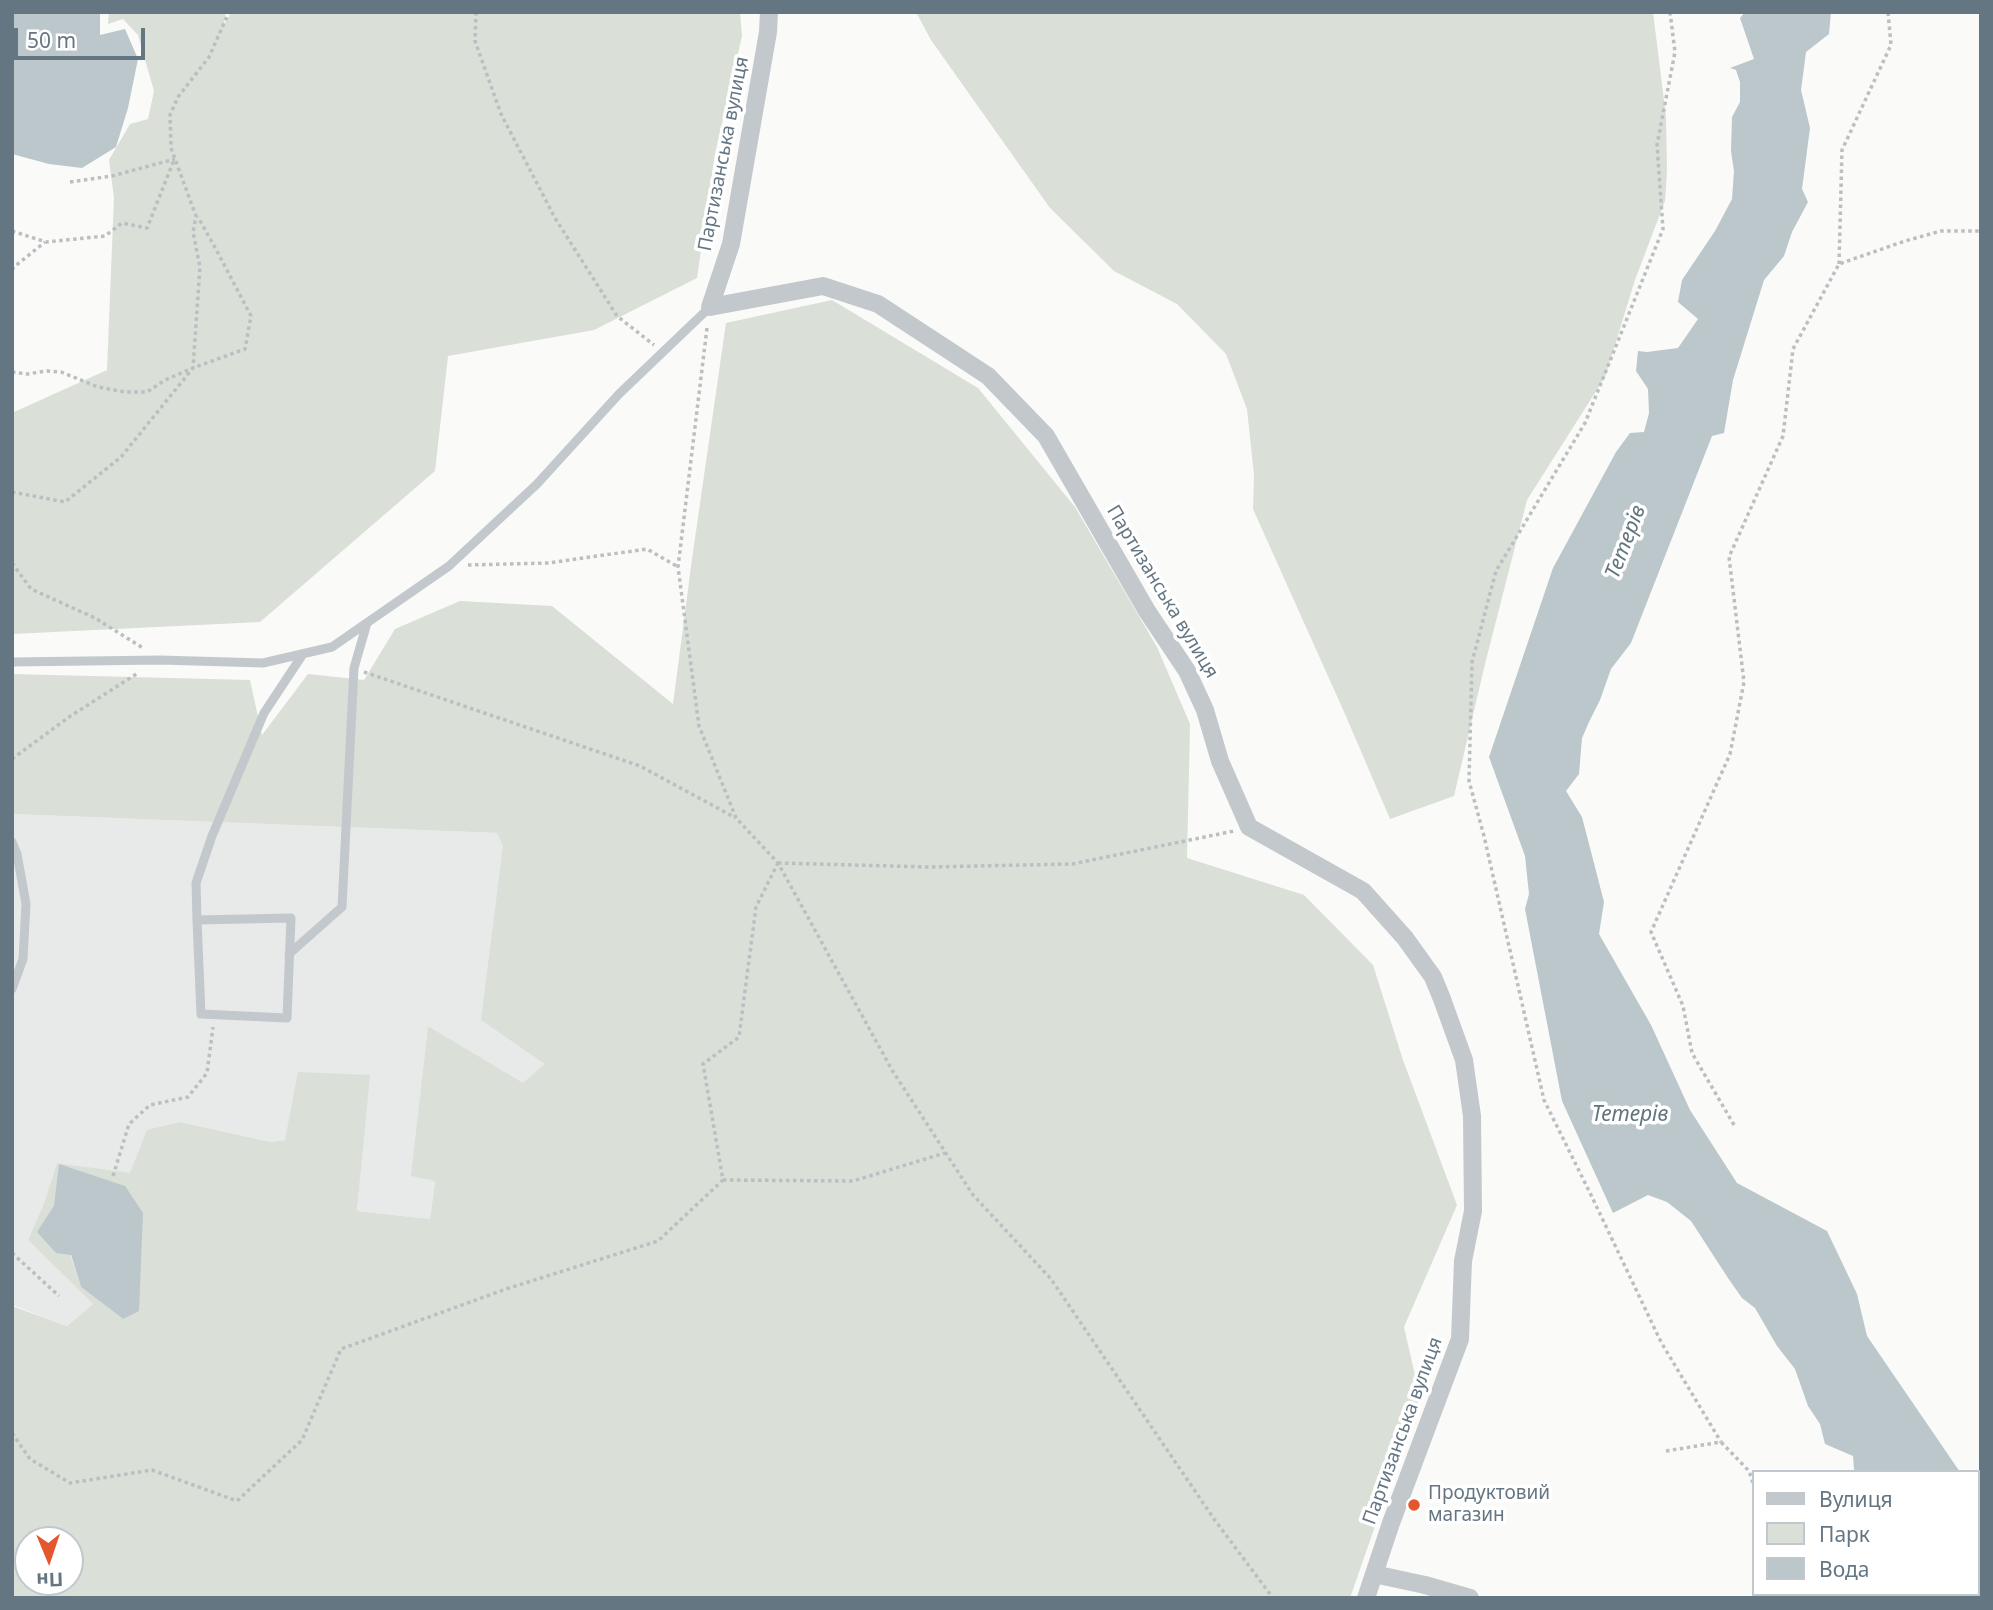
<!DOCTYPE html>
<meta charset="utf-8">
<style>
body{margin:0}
#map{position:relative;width:1993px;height:1610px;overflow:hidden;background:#fafaf8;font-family:"Noto Sans",sans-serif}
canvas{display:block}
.frame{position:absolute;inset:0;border:14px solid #657683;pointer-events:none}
.legend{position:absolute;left:1752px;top:1470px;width:228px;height:126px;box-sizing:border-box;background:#fff;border:2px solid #c1c8cd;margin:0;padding:9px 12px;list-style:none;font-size:21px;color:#657683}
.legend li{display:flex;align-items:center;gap:14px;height:35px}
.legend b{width:35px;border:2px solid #c1c8cd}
.north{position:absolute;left:14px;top:1526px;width:70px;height:70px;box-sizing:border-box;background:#fff;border:2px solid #c1c8cd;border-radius:50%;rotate:178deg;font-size:19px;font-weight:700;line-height:28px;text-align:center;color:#657683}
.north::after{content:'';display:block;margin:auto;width:24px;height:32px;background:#e4572e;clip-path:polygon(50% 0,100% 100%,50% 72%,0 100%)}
.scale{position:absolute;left:14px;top:28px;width:131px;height:32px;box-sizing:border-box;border:4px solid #657683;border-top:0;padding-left:9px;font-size:21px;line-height:24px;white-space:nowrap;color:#657683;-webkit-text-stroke:5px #fff;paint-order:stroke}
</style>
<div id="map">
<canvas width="1993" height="1610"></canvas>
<div class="frame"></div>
<ul class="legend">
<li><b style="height:9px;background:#c3c8cc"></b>Вулиця</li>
<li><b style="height:19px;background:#dadfd7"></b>Парк</li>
<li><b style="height:19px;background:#bbc7cb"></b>Вода</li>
</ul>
<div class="north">Пн</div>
<div class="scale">50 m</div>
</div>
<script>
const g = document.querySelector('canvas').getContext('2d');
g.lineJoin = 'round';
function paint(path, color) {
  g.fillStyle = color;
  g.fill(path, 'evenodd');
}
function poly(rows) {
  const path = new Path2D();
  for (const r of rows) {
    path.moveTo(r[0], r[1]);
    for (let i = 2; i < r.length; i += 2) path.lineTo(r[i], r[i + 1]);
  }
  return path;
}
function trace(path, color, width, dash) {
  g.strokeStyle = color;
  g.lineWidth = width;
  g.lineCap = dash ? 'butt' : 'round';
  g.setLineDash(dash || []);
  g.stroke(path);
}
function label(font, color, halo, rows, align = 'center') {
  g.font = font + ' "Noto Sans",sans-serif';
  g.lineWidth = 7;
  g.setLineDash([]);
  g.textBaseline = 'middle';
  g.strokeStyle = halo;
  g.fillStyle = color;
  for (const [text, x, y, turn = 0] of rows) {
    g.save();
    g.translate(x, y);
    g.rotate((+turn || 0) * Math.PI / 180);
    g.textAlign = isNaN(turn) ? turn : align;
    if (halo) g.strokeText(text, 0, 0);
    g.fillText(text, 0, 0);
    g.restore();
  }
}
paint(poly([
 [12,814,497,833,503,845,546,1064,523,1084,428,1026,412,1176,435,1180,430,1219,357,1211,369,1075,286,1140,271,1142,180,1122,147,1131,130,1174,57,1163,44,1203,28,1240,93,1304,67,1326,12,1305]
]), '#e8e9e9');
paint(poly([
 [109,12,226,12,224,24,232,12,740,12,742,36,715,154,697,278,594,330,448,356,435,471,260,622,12,634,12,413,107,370,114,198,109,160,130,124,148,119,154,91,138,35,123,19,108,24],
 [916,12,1653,12,1666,117,1667,170,1665,201,1635,280,1605,377,1527,500,1485,664,1454,796,1390,819,1345,714,1253,509,1254,475,1247,409,1226,354,1177,304,1114,271,1050,208,931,40],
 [832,300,978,388,1075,507,1157,647,1190,724,1187,858,1304,895,1373,965,1403,1060,1457,1205,1404,1327,1420,1397,1350,1598,12,1598,12,1306,67,1326,93,1304,28,1240,44,1203,57,1163,130,1173,147,1130,180,1122,271,1142,285,1140,298,1072,370,1075,357,1211,430,1219,435,1181,411,1176,428,1026,523,1083,545,1064,481,1020,503,846,497,833,12,814,12,674,250,680,262,735,308,674,364,680,395,629,460,601,552,606,673,704,692,559,726,323],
 [54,1206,123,1319,81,1287],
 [28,1540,70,1540,70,1582,28,1582]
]), '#dadfd7');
paint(poly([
 [12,12,100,12,100,35,125,29,138,59,128,108,116,147,82,168,49,164,12,154],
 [1745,12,1831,12,1829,34,1806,52,1801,90,1810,128,1802,189,1808,202,1792,232,1784,256,1764,280,1733,380,1724,433,1712,436,1631,643,1611,669,1600,700,1589,722,1582,738,1579,774,1566,791,1582,817,1604,902,1599,934,1651,1025,1690,1110,1737,1183,1827,1231,1857,1294,1867,1336,1960,1472,1856,1472,1854,1469,1853,1456,1825,1444,1820,1424,1808,1406,1795,1369,1777,1346,1755,1308,1742,1298,1728,1278,1691,1221,1667,1202,1648,1195,1613,1213,1562,1101,1525,909,1529,894,1525,856,1489,757,1553,568,1616,452,1630,433,1644,432,1649,413,1648,389,1636,371,1638,351,1647,352,1678,348,1698,319,1678,302,1682,280,1715,231,1732,199,1734,171,1731,151,1732,117,1740,102,1740,82,1736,70,1730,68,1754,59,1740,18],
 [59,1164,125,1186,143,1213,139,1311,123,1319,81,1287,71,1255,56,1253,37,1232,54,1206],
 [1977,1498,1981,1503,1981,1598,1944,1598,1941,1594,1977,1594]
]), '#bbc7cb');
trace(poly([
 [476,12,475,41,501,114,555,218,617,316,654,345],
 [1670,12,1675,52,1657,145,1663,229,1585,423,1496,571,1472,662,1469,781,1484,836,1544,1100,1592,1197,1661,1342,1721,1442],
 [70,182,112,176,175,159],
 [12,231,46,242,105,236,122,223,147,228,174,160],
 [1839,264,1842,150,1891,45,1888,12],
 [12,270,14,267,45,242],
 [707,328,678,567,699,726,736,818,778,863,892,1070,973,1195,1051,1279,1214,1519,1273,1598],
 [12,372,27,374,47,371,61,372,98,387,125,392,147,392,165,380,193,368,200,267,193,232,196,216,171,148,170,115,178,97,209,57,229,12],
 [12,492,65,502,121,457,193,368,245,349,251,316,218,253,198,217],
 [12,563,31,589,95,618,143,648],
 [468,565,548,563,647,549,678,567],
 [364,672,640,766,734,817],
 [12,759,69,717,138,673],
 [778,863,929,867,1072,864,1234,831],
 [1734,1125,1692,1053,1683,1006,1651,932,1730,754,1744,682,1729,557,1783,436,1793,349,1839,264,1905,241,1941,231,1981,231],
 [113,1176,129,1124,150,1105,188,1097,207,1073,213,1027],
 [723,1180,853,1181,945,1153],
 [12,1253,59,1296],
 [12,1433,30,1459,70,1483,152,1470,237,1501,302,1440,341,1349,506,1289,658,1241,723,1180,703,1064,739,1037,756,907,778,863],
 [1666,1451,1721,1442,1749,1471,1753,1483],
 [1773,1594,1773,1598],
 [1931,1598,1936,1594]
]), '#bbbfc2', 3.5, [3.5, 3.5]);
trace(poly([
 [12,662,160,660,263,663,332,647,449,566,537,484,619,394,710,307],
 [12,842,17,854,26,904,23,959,12,989],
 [197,920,291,918,287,1018,201,1014,197,920,196,883,212,836,264,713,303,654],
 [289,954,342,907,354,668,367,623]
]), '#c3c8cc', 9);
trace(poly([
 [769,12,768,32,731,244,710,307,823,286,878,304,988,376,1046,436,1147,611,1187,671,1205,710,1220,761,1249,827,1363,891,1405,938,1433,977,1442,999,1464,1060,1472,1116,1473,1211,1463,1261,1460,1339,1391,1523,1366,1598],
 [1374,1574,1425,1585,1470,1598]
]), '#c3c8cc', 18);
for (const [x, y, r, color] of [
 [1414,1505,7,"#e4572e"]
]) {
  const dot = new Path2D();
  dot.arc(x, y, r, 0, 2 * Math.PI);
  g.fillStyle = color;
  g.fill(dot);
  trace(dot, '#fff', 2.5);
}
label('19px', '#657683', '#fff', [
 ["Партизанська вулиця",724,154,-79],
 ["Партизанська вулиця",1162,592,59],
 ["Партизанська вулиця",1403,1431,-70]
]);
label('19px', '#657683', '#fff', [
 ["Продуктовий",1428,1494],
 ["магазин",1428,1516]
], 'left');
label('italic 21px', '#60757c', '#fff', [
 ["Тетерів",1626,542,-69],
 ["Тетерів",1630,1115]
]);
</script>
